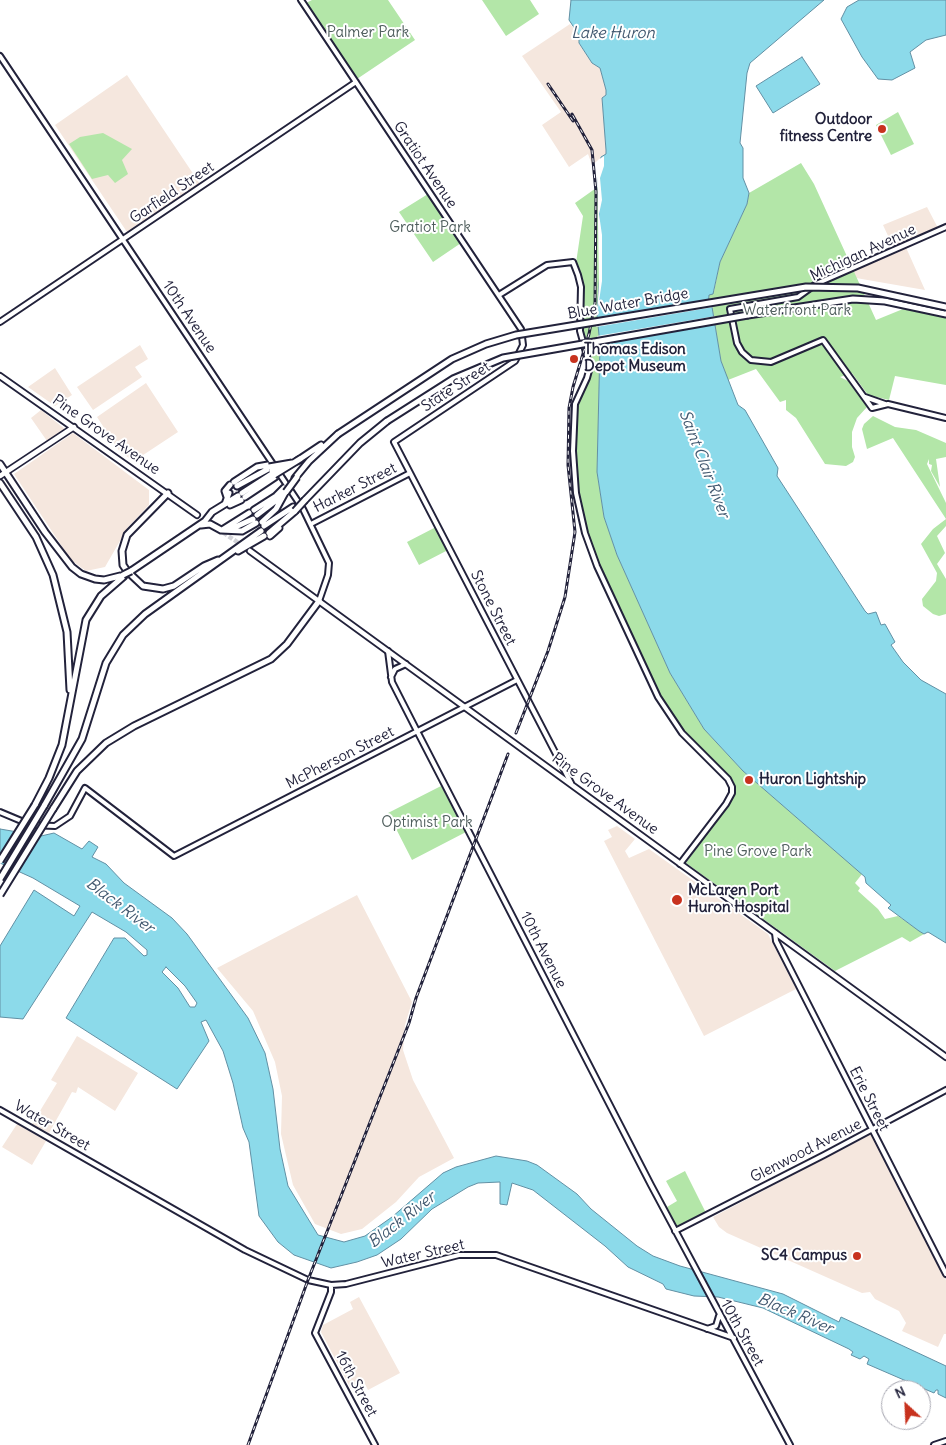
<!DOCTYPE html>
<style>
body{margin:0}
#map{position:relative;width:946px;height:1445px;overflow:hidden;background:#fff;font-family:Delius,sans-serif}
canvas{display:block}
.north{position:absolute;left:881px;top:1380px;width:50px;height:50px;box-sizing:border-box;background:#fff;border:1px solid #a7a7b1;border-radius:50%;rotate:335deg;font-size:14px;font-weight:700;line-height:20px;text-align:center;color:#22223b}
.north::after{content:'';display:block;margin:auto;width:18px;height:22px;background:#c8321e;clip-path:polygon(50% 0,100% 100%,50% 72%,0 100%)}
</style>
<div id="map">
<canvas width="946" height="1445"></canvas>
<div class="north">N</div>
</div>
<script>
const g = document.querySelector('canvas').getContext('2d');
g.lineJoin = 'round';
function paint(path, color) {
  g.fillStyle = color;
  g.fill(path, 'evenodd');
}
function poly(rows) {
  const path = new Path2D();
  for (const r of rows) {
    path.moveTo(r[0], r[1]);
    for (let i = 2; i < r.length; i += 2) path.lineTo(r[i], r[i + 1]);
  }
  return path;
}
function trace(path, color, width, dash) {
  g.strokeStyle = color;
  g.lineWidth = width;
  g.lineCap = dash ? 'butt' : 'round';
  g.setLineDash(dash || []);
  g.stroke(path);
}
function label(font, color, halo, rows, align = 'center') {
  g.font = font + ' Delius,sans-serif';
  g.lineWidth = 4;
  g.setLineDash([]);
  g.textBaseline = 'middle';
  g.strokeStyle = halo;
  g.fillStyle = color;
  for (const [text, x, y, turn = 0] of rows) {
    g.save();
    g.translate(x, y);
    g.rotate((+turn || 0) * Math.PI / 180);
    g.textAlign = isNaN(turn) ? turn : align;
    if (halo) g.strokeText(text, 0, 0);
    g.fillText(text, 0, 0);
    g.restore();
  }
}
paint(poly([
 [570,24,579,35,579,44,592,63,600,68,606,90,606,95,602,98,606,149,606,154,592,165,588,154,569,167,542,125,561,112,522,56],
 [127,75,200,184,127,232,55,125],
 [927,207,938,228,904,243,925,290,856,278,853,271,896,253,883,225],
 [140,345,148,359,135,367,142,377,93,410,77,387],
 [55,368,72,395,55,406,28,387],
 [146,383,178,432,134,461,120,452,97,417],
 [41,410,65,429,47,441,31,418],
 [73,433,149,490,149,505,128,527,105,567,86,571,71,560,14,474],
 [617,826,635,839,625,851,629,858,649,849,768,934,796,989,704,1036,604,841,612,837,608,830],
 [357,895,412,1002,405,1025,403,1050,413,1080,454,1158,419,1177,396,1202,362,1229,341,1234,315,1224,293,1185,281,1134,282,1096,275,1062,253,1011,217,968],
 [77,1036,138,1073,115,1111,78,1087,76,1093,72,1092,49,1133,32,1124,57,1083,51,1080],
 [17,1124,46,1141,32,1165,2,1147],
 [872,1134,946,1280,946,1334,944,1334,938,1347,902,1331,906,1323,899,1311,875,1299,870,1292,862,1293,727,1233,719,1227,713,1217],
 [359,1297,400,1373,368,1390,364,1382,351,1389,321,1332,323,1325,353,1309,350,1302]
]), '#f5e7de');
paint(poly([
 [312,0,388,0,415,40,357,79,306,3],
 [482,0,530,0,539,14,506,36],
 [898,112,914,144,891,155,876,125],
 [103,133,132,149,122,160,128,174,115,183,108,175,92,179,69,144,80,137],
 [801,163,814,184,876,320,903,309,946,318,946,385,895,376,889,400,868,395,852,373,840,377,848,381,867,407,857,418,852,432,852,447,855,457,853,462,846,466,825,464,796,418,786,410,786,400,780,402,756,369,728,380,721,361,712,307,708,307,709,295,714,291,720,262,747,204,749,193],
 [599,186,600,346,597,472,604,517,617,555,670,673,704,729,743,771,862,874,855,883,860,888,858,891,878,909,885,919,898,916,924,934,910,942,902,937,835,971,686,863,735,795,735,787,733,781,682,728,652,682,597,560,589,537,579,492,576,453,578,404,592,368,592,357,584,338,583,284,576,263,583,216,575,203],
 [428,194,461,243,433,262,399,212],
 [873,416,895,427,916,430,946,443,946,457,936,459,940,487,931,471,932,465,929,464,929,459,927,464,946,503,946,526,937,536,945,553,937,564,946,579,946,614,939,616,933,614,923,606,922,599,936,581,937,573,921,544,933,529,946,519,893,438,867,449,862,429,864,424],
 [436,527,448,550,419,565,407,542],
 [441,786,466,832,412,860,388,813],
 [685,1171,706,1213,677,1226,667,1207,677,1201,666,1181]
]), '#b3e6a8');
const water = poly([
 [571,0,824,0,750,63,747,73,740,143,743,148,743,178,749,193,747,204,720,262,713,294,709,295,708,307,712,307,721,361,738,405,745,410,778,468,777,476,865,611,868,614,876,612,881,625,885,624,895,642,891,645,903,662,921,680,946,694,946,943,928,932,924,934,919,931,888,908,891,905,866,883,865,877,743,771,704,729,670,673,617,555,604,517,597,472,600,345,597,315,600,271,598,180,601,157,606,154,606,150,602,98,606,95,606,90,600,68,592,63,579,43,579,35,569,20,571,0],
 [859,0,946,0,946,35,926,40,910,52,915,68,892,80,878,79,862,57,841,19,847,7,859,0],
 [802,57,820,84,773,113,756,86,802,57],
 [0,829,41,836,54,833,82,849,89,841,98,847,92,857,106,864,124,883,172,918,187,934,248,1018,265,1053,273,1089,280,1149,288,1186,318,1235,344,1242,365,1236,392,1217,443,1173,456,1167,496,1156,527,1161,537,1165,577,1194,591,1209,637,1246,653,1256,680,1266,783,1294,839,1322,841,1317,946,1366,946,1398,938,1394,938,1390,936,1390,934,1393,867,1364,869,1359,864,1356,860,1359,851,1355,853,1352,849,1349,763,1308,718,1297,694,1296,666,1289,663,1284,628,1267,605,1246,533,1190,512,1183,507,1205,500,1204,500,1182,478,1183,468,1187,432,1209,401,1239,377,1255,357,1262,331,1268,294,1255,278,1242,259,1216,249,1142,243,1128,233,1083,223,1051,206,1020,201,1022,209,1041,177,1089,66,1018,114,938,125,938,144,956,147,955,147,950,126,932,92,912,23,1019,0,1017,0,946,34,890,74,916,80,906,33,878,0,863,0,829],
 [166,967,185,986,197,1003,195,1007,190,1007,178,988,162,972,166,967]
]);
paint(water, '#8cdaea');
trace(water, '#6290a4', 1);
paint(poly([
 [604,156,604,166,600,178,602,200,599,214,602,235,602,281,597,315,599,284,597,164,598,160],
 [711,299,711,304,714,307,596,327,595,319],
 [716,316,717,324,598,345,597,336]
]), '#fff');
trace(poly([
 [218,529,243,546]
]), '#d3d3d8', 4.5, [4.5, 2]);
trace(poly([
 [229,493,237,486],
 [236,494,241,491],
 [251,516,256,513],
 [257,526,262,522],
 [263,534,267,531]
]), '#d3d3d8', 5, [5, 2.5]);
const secondary = poly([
 [301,0,521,329,523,345,515,361,394,442,571,783],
 [0,56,303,509,329,563,328,575,319,601],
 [946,227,816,284,798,297,730,309,737,343,742,352,751,360,771,362,823,340,872,408,888,404,946,418],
 [499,295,547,265,573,262,578,275,581,287,580,331,590,367,587,378,575,404,573,451,576,493,585,533,597,566,658,697,682,733,728,779,732,787,732,793,726,804,680,864],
 [0,322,356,82],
 [865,397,885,404],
 [311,524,410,473],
 [388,651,392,682,417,731,651,1185,790,1445],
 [391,677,395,669,406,664],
 [0,812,31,825,55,826,70,816,85,788,174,856,517,680],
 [775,933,776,941,946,1274],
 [0,1110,245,1250,308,1280,331,1285,346,1284,459,1255,496,1255,734,1338],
 [675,1231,824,1155,946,1090],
 [331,1285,331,1292,315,1333,375,1445],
 [707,1329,716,1326,719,1316],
 [934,1445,946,1441]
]);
const primary = poly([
 [0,376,197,515],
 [0,476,74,427],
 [250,551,946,1057]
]);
const highway = poly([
 [748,315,853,299,885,301,946,314],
 [297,461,321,445],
 [0,464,45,532,72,567,81,574,95,579,104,580,120,576],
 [295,478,309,461,338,434],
 [234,482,257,467,268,465],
 [0,483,36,537,53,575,67,632,70,690],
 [237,486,270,468],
 [168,493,127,535,122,551,123,565,127,571,143,586,163,589,174,586,204,566,218,560],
 [242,493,273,473],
 [227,497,225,491,230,485],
 [245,497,275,477],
 [305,500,360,443,387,421],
 [225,504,229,493],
 [230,505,241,500],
 [254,510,276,496,284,488],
 [257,515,282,496],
 [262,522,276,509,287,489],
 [201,525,210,524,221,530,242,531,256,523],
 [264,526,293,507],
 [231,529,253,519],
 [222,530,249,513],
 [269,533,295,511],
 [270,536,279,528],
 [238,551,264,536],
 [131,571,205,521,212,512,238,496],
 [35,805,49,778,62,745,86,620,101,596,124,576],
 [44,806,82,739,106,663,123,635,145,614,261,531],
 [53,809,77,771,106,743,134,726,271,659,287,644,319,601]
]);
trace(secondary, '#22223b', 8);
trace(primary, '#22223b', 8);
trace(highway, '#22223b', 9);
trace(secondary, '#fff', 4);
trace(primary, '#fff', 4.5);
trace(highway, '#fff', 5);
const rail = poly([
 [548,84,573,121],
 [516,733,548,651,565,597,575,532,568,465,569,408,573,387,589,334,595,303,596,192,592,150,572,114],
 [248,1445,308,1280,409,1023,416,998,508,754]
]);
trace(rail, '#22223b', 3);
trace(rail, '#fff', 1, [4]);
const highwayBridge = poly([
 [387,421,453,379,503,358,748,315],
 [338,434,452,359,486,344,516,335,806,287,858,288,946,307],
 [269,467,292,463],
 [272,471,282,467],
 [274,475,300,459],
 [286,492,297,477],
 [295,511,305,500],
 [123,575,131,571],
 [0,861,35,805],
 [0,879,44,806],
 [0,895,53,809]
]);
trace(highwayBridge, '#22223b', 9, []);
trace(highwayBridge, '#fff', 5);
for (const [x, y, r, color] of [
 [882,129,5,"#c8321e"],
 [574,359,5,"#c8321e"],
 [749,780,5,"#c8321e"],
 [677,900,6,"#c8321e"],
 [857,1256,5,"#c8321e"]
]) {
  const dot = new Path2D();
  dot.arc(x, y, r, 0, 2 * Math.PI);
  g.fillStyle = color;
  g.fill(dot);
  trace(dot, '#fff', 2);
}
label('15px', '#4e5d5c', '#fff', [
 ["Palmer Park",368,33],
 ["Gratiot Park",430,228],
 ["Waterfront Park",797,311],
 ["Optimist Park",427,823],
 ["Pine Grove Park",758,852]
]);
label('bold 15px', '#22223b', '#fff', [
 ["Outdoor",872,120,"right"],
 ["fitness Centre",872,137,"right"],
 ["Thomas Edison",584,350],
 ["Depot Museum",584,367],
 ["Huron Lightship",759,780],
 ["McLaren Port",688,891],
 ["Huron Hospital",688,908],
 ["SC4 Campus",847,1256,"right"]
], 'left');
label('15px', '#22223b', '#fff', [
 ["Gratiot Avenue",425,165,56],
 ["Garfield Street",172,193,-34],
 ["Michigan Avenue",863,253,-25],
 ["Blue Water Bridge",628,304,-10],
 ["10th Avenue",189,317,56],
 ["State Street",456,387,-33],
 ["Pine Grove Avenue",106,435,35],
 ["Harker Street",355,488,-27],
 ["Stone Street",493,608,63],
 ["McPherson Street",340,758,-27],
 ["Pine Grove Avenue",605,794,36],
 ["10th Avenue",543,950,63],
 ["Erie Street",869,1099,63],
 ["Water Street",52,1126,30],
 ["Glenwood Avenue",806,1151,-27],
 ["Water Street",423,1254,-13],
 ["10th Street",742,1333,61],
 ["16th Street",356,1384,62]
]);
label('italic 16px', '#425970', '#fff', [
 ["Lake Huron",613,33],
 ["Saint Clair River",704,464,69],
 ["Black River",120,906,37],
 ["Black River",402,1220,-38],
 ["Black River",795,1314,23]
]);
</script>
